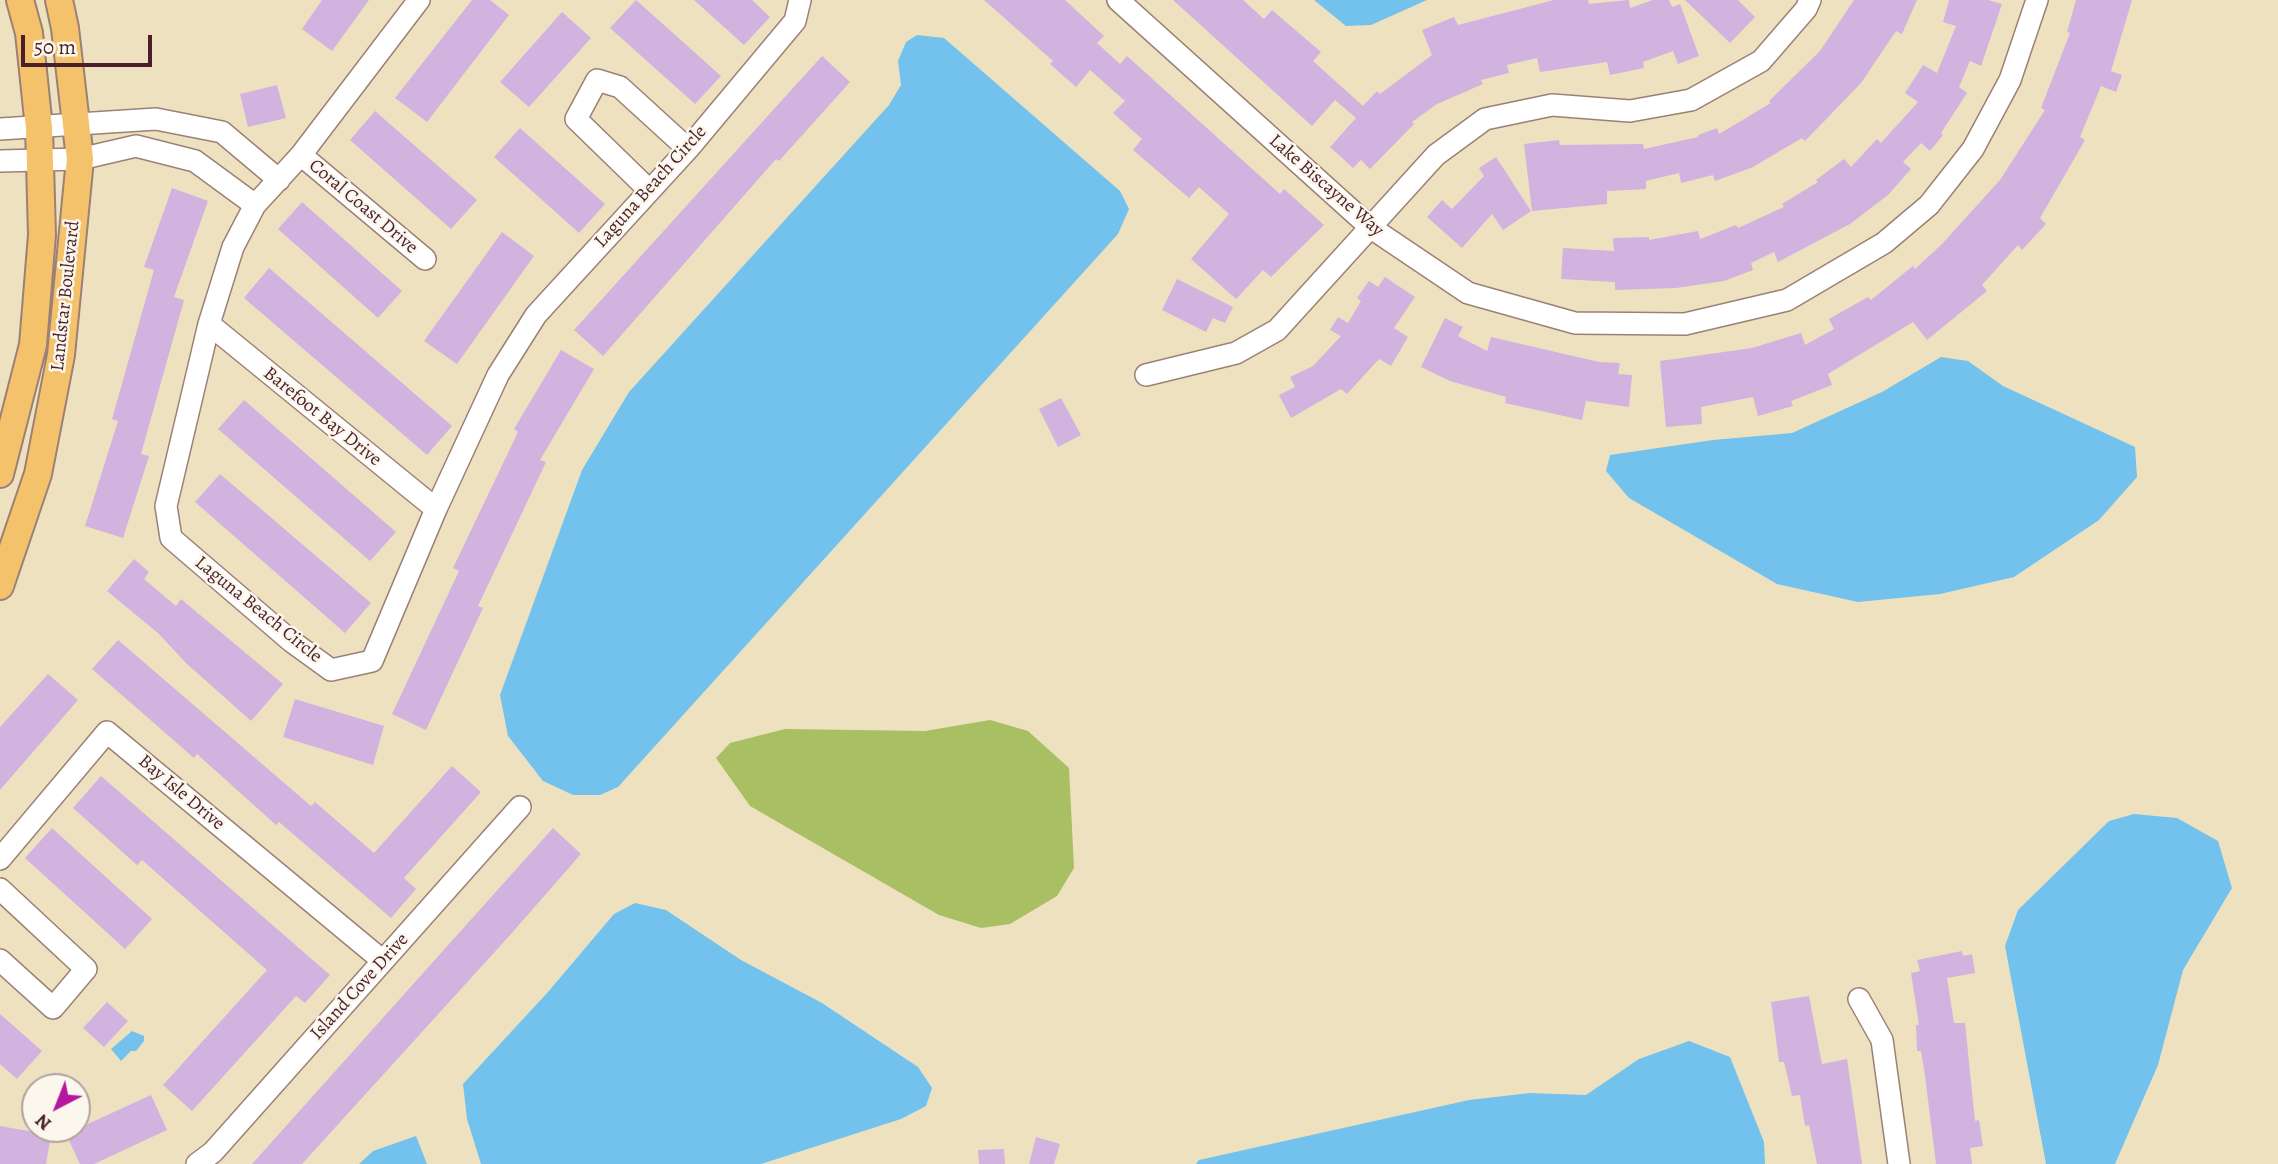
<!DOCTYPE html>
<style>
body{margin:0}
#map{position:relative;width:2278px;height:1164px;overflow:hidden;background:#eee1c0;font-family:Alegreya,serif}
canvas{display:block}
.north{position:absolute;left:21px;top:1073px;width:70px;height:70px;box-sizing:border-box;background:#fbf7ec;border:2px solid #b4a19f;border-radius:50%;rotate:222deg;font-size:19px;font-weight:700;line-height:28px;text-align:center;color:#4a1f2b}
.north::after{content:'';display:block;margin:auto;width:24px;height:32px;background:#b5179e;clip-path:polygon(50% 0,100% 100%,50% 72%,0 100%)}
.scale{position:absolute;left:21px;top:35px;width:131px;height:32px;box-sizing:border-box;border:4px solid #4a1f2b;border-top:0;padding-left:9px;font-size:21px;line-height:24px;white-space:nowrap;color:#4a1f2b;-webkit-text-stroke:5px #fbf7ec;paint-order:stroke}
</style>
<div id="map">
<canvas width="2278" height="1164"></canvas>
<div class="north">N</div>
<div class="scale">50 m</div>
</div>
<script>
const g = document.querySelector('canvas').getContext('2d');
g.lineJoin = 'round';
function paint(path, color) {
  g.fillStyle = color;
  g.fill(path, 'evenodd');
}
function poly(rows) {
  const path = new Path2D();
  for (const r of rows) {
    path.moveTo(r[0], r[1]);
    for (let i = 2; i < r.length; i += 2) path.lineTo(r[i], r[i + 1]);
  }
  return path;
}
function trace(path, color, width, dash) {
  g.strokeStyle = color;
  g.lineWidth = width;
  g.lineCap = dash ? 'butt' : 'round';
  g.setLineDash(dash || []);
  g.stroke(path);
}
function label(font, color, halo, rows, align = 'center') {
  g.font = font + ' Alegreya,serif';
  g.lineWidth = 5;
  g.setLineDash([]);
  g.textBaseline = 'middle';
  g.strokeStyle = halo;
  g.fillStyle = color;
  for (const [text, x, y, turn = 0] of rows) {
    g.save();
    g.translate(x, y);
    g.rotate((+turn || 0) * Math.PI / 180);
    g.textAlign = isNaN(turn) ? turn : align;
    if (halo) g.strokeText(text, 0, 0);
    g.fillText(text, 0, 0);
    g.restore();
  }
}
paint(poly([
 [990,720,1028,731,1069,768,1074,868,1057,896,1010,924,981,928,939,915,750,806,716,758,730,743,785,729,925,731]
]), '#a9bf64');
paint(poly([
 [1314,0,1427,0,1371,25,1346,26],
 [917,35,944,38,1120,191,1129,209,1118,234,618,787,600,795,573,795,543,781,508,736,500,695,582,470,629,392,889,105,901,85,898,61,906,42],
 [1941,357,1968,361,2003,386,2135,447,2137,477,2099,520,2014,577,1940,594,1858,602,1777,584,1629,498,1606,471,1610,455,1713,440,1792,433,1882,392],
 [2134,814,2177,818,2218,841,2232,888,2183,970,2158,1065,2115,1164,2046,1164,2005,946,2018,910,2109,821],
 [635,903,666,910,741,960,822,1003,918,1067,932,1088,926,1106,901,1119,761,1164,481,1164,467,1119,463,1084,548,992,614,914],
 [132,1031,144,1036,144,1041,136,1051,131,1051,121,1061,111,1049],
 [1689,1041,1730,1057,1764,1142,1765,1164,1196,1164,1199,1160,1469,1100,1530,1093,1586,1095,1639,1059],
 [416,1136,427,1164,359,1164,373,1151]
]), '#72c2ed');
paint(poly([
 [322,0,369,0,332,51,302,29],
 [472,0,490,0,509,15,427,122,395,98],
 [636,0,721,76,695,104,610,28],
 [694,0,752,0,770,17,744,45],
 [984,0,1065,0,1104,36,1097,43,1120,64,1127,56,1280,194,1284,189,1324,225,1271,277,1263,270,1236,299,1191,259,1229,214,1199,187,1189,198,1133,150,1142,139,1113,113,1125,101,1090,70,1076,87,1050,64,1053,61],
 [1173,0,1243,0,1264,19,1272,10,1321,52,1313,61,1363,106,1377,91,1380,94,1432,55,1422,30,1454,17,1458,25,1554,0,1588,0,1589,4,1629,0,1630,8,1653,0,1669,0,1672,7,1680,4,1699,56,1678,64,1673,51,1643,62,1644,68,1610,75,1607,62,1540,72,1537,58,1507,65,1509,73,1481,80,1483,84,1437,104,1412,122,1414,124,1370,169,1361,160,1353,168,1330,147,1356,118,1335,100,1312,126],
 [1685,0,1738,0,1755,17,1730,43],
 [1854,0,1917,0,1902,34,1896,31,1861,83,1805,141,1802,138,1753,167,1715,181,1713,175,1681,183,1679,173,1646,181,1646,189,1607,191,1607,204,1532,211,1524,144,1559,140,1560,145,1643,144,1644,149,1698,137,1698,135,1717,128,1719,134,1771,103,1769,101,1820,51],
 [1949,0,1988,0,2002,4,1981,66,1970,61,1959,87,1967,93,1941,133,1943,135,1930,151,1921,143,1903,162,1911,169,1888,195,1850,224,1778,262,1774,252,1751,263,1753,270,1724,281,1676,288,1615,290,1615,282,1561,279,1563,248,1614,251,1613,238,1649,237,1649,240,1698,231,1700,239,1736,225,1738,228,1784,207,1782,204,1818,182,1816,180,1844,159,1851,167,1877,139,1881,143,1918,102,1905,93,1923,65,1937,73,1956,26,1943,22],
 [2076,0,2132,0,2111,71,2122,75,2116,92,2101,86,2080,137,2085,140,2040,218,2046,224,2022,250,2018,245,1982,285,1987,291,1927,340,1913,322,1828,374,1832,385,1791,401,1793,406,1758,416,1753,397,1701,407,1702,424,1666,427,1660,361,1752,348,1801,333,1805,345,1834,329,1829,319,1868,297,1871,300,1913,266,1915,269,1942,244,2000,180,2045,110,2041,108,2070,33,2067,32],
 [562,12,591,38,529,107,500,82],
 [822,56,850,82,779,161,776,159,603,356,574,330],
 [277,85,286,118,248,127,240,94],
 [375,111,477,200,451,229,350,140],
 [520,128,605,204,579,233,494,157],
 [1496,157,1531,211,1503,230,1492,214,1462,248,1427,217,1442,200,1452,209,1484,176,1479,168],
 [172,188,208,201,174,297,184,300,141,454,149,456,123,538,85,526,118,421,112,419,154,270,144,267],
 [302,202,402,291,378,318,278,229],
 [502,232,534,256,457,364,424,341],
 [269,268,452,426,427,455,244,298],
 [1385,277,1415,297,1394,328,1408,337,1391,366,1379,359,1347,394,1341,389,1291,418,1279,395,1295,387,1290,377,1313,366,1341,336,1330,330,1338,317,1348,323,1361,301,1357,298,1369,281,1378,287],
 [1177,279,1233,307,1225,323,1213,318,1206,332,1162,310],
 [1445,318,1463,327,1458,336,1487,351,1491,337,1599,362,1620,363,1618,374,1632,375,1629,407,1586,401,1582,420,1505,403,1506,397,1450,381,1421,367],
 [561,350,594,369,540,460,546,462,478,606,483,608,426,730,392,714,459,571,453,568,518,432,514,429],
 [1061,398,1081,435,1058,447,1039,409],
 [244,400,396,532,370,561,218,429],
 [220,474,371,603,345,633,195,502],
 [134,559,149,572,144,579,176,606,181,599,283,684,251,721,186,663,158,633,107,591],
 [118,640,311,806,315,802,374,853,452,766,481,792,404,878,416,889,391,918,279,822,276,825,197,754,194,758,92,669],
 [48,674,78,700,0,790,0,727],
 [295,699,384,726,373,765,283,737],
 [101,776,330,975,305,1003,296,996,192,1111,163,1085,267,970,142,860,137,865,73,808],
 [52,828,152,919,125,949,25,858],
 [553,828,581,854,511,934,302,1164,252,1164],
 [1962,951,1963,956,1972,954,1975,973,1947,978,1954,1023,1965,1023,1975,1121,1979,1120,1983,1146,1970,1148,1972,1164,1936,1164,1925,1076,1921,1051,1917,1051,1916,1025,1919,1025,1911,973,1920,971,1917,960],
 [1809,996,1822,1064,1847,1059,1862,1164,1817,1164,1809,1125,1805,1126,1800,1095,1792,1096,1784,1062,1779,1062,1771,1002],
 [107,1002,128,1021,104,1047,83,1028],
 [0,1014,42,1051,17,1079,0,1064],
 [151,1095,167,1130,94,1164,80,1164,66,1134],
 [0,1126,51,1135,46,1164,0,1164],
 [1036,1137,1060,1144,1054,1164,1029,1164],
 [1004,1149,1005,1164,979,1164,978,1150]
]), '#d2b2df');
const minor = poly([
 [419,0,301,155,255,205,233,247,209,324,166,506,171,538,291,641,331,670,372,661,436,509,498,375,536,315,688,149,795,21,800,0],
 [1118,0,1370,227,1468,293,1575,323,1685,324,1787,300,1884,243,1929,205,1973,149,2010,80,2037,0],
 [0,129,156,119,222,132,279,180],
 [301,155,425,259],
 [0,161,80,159,136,146,195,161,255,205],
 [649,190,576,119,597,80,620,87,688,149],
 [209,324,436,509],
 [1146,375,1236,353,1277,330,1436,155,1485,119,1552,105,1630,111,1691,100,1761,61,1806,9,1810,0],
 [0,859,107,732,383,961],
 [0,889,86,969,53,1008,0,960],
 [1859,999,1882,1040,1899,1164],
 [197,1164,213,1152,520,807]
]);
const major = poly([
 [0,474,33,345,42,235,39,128,29,33,20,0],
 [0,586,38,474,61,355,80,159,65,28,59,0]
]);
trace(minor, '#9c8076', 24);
trace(major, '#9c8076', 30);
trace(minor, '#fff', 21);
trace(major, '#f3c26a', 26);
label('19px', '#4a1f2b', '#fbf7ec', [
 ["Lake Biscayne Way",1326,186,41],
 ["Laguna Beach Circle",651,187,-48],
 ["Coral Coast Drive",363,207,40],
 ["Landstar Boulevard",66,296,-84],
 ["Barefoot Bay Drive",322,417,39],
 ["Laguna Beach Circle",258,610,39],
 ["Bay Isle Drive",181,793,40],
 ["Island Cove Drive",360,987,-48]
]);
</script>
